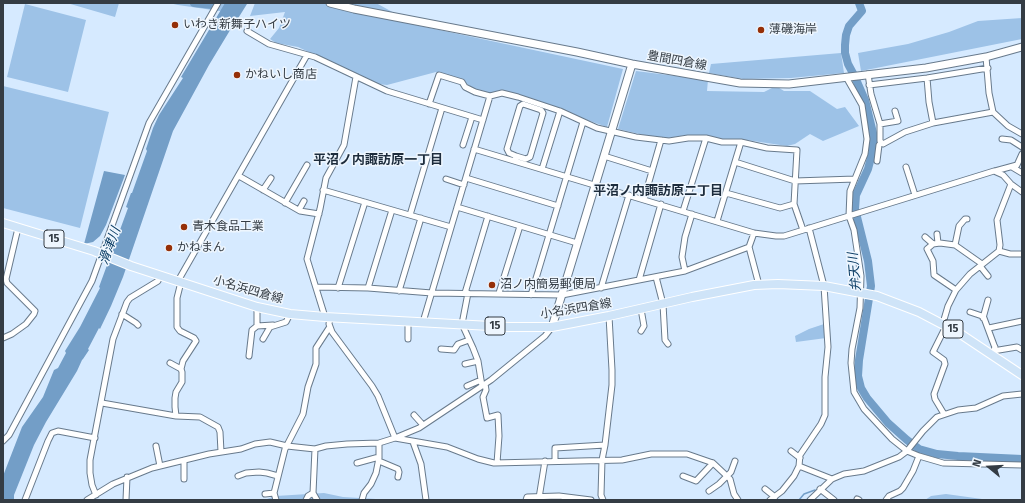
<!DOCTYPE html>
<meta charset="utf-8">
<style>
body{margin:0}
#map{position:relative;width:1025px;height:503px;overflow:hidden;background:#d6eaff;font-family:"Fira Sans",sans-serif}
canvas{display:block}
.frame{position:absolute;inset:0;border:4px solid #343c44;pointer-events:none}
.north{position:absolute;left:969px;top:447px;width:40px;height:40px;-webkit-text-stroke:3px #eef6fe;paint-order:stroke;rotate:288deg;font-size:11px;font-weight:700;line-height:16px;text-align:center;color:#343c44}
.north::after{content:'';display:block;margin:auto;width:14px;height:18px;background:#343c44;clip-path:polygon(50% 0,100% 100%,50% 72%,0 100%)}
</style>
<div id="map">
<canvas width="1025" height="503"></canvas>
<div class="frame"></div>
<div class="north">N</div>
</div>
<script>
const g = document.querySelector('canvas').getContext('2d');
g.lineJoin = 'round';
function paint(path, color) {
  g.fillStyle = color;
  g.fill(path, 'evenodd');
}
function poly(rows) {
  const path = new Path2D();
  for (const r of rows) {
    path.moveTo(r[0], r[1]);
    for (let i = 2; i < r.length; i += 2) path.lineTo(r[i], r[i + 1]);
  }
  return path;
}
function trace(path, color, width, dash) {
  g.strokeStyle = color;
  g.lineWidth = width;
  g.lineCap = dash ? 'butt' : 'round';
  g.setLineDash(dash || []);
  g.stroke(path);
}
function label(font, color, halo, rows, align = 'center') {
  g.font = font + ' "Fira Sans","Noto Sans JP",sans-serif';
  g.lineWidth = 3;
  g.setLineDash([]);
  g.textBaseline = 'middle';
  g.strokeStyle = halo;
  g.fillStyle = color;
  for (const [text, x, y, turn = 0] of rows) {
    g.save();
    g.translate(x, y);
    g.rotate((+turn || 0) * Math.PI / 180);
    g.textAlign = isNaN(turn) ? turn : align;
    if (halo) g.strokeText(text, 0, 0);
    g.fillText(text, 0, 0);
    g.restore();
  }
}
paint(poly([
 [67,3,119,3,115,17],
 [169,3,230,3,226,12,178,5],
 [255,3,376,3,416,25,623,69,607,127,501,90,490,93,474,89,462,80,436,72,387,85,378,84,298,47,276,43,270,39,279,28,285,12,250,16],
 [25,4,86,20,68,92,7,77],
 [1022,18,1022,39,861,71,858,53,908,44,949,32,978,21],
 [841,53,844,73,791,78,743,79,709,73,711,64],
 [636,71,708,80,707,91,764,92,776,86,784,91,810,91,837,109,845,107,859,126,823,141,810,134,795,144,787,146,740,139,723,139,707,135,687,135,661,139,618,129],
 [3,86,109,112,80,228,3,208],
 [824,324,826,338,796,342,795,336,809,329],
 [324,493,343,497,392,500,264,500,276,496],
 [946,494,982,499,985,500,925,500,931,496]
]), '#9dc2e7');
paint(poly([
 [225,3,249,3,247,4,237,20,238,21,237,23,235,22,209,65,173,131,123,277,111,306,100,329,99,328,88,349,89,350,83,359,82,360,77,371,46,422,34,445,14,495,14,500,3,500,3,476,22,427,43,397,54,370,58,368,66,353,65,351,80,327,100,288,99,287,128,208,126,207,131,193,132,193,147,151,146,149,153,128,159,115,183,78,181,77],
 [104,171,125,175,106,225,100,236,93,242,84,244]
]), '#739ec7');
trace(poly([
 [799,500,804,494,815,490]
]), '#739ec7', 1.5);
trace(poly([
 [194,3,212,5],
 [859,3,862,11,849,26,846,35,845,45,845,53,848,64,855,77,865,100,873,133,873,150,868,169,856,195,855,209,868,261,871,286,859,360,858,376,861,388,867,398,888,423,907,440,919,449,937,454,958,456,1022,459]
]), '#739ec7', 8);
const street = poly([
 [247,31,269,44,315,57,387,91,483,120],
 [986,57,989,93,993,112,1008,126,1022,134],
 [868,74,871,94,880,124,880,141,883,144,905,132,933,123,993,112],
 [846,77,862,105,867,139,865,154,850,191,849,216,854,230,861,276,860,308,852,349,851,363,854,392,864,409,892,439,907,451,919,456,943,463,1022,465],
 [927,78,929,102,933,123],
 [869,85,927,78,988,68],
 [429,104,439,75,462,82,465,87,475,92,490,96,502,93,518,97,560,111,597,128,636,137,669,141,688,138,706,138,722,142,741,142,767,148,797,150,794,204,803,230],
 [880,124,898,121,895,111],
 [1002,139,1011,140,1022,147],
 [463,145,472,117],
 [474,149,754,233,776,236,784,236,994,171,1003,175,1011,184,1022,192],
 [604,156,652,171],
 [515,161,516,156,526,159,530,157,543,113,541,110,523,104,520,106,507,149,509,153,516,156],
 [877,161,879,145,881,143],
 [735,162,795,181,855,179],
 [906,167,915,195],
 [1012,167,1022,173],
 [542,169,560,111],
 [995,171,1017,165,1022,154],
 [239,176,300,211,319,214],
 [466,178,558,206],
 [446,179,464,185],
 [1011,184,997,220,1000,245,999,251,1010,254,1022,254],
 [263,190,271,178],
 [323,190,451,227],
 [726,193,780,208,794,204],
 [644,199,661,140],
 [285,203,307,165],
 [457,207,577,243],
 [299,210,304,201],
 [683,211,706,138],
 [410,215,442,108],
 [717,221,741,142],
 [809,228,824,286,828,347,825,377,825,415,821,424,800,455,799,466,832,479],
 [754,233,749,247,759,285],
 [937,234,938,243],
 [925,237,933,244,940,243,955,245,982,264],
 [933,244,927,249,933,261,934,275,956,290],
 [955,245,959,226,965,219,967,219],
 [980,266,988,276],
 [685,271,682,257,685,237,692,214],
 [656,277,663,304,665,340,668,344],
 [639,280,661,204],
 [178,281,307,55],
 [316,287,368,288,432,293,562,295,685,271,749,247],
 [338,288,365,202],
 [368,288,392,210],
 [601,288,629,195],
 [399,291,421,218],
 [465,293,488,216],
 [468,293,462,324,473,348,478,361,482,386],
 [499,293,520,226],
 [531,295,583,122],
 [970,312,982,316,984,318,994,345,995,347,992,355],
 [122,314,136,323,138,325],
 [325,317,307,259,320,209,326,178,344,145,356,77],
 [330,317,329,324,332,332,372,386,378,396,395,438,447,447,478,459,494,463,622,460,651,454,687,454,713,463,730,479,734,494,738,500],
 [983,318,988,300],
 [408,322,408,339],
 [423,322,490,96],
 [943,323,948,306,956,290,970,274,999,251],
 [257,326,273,325],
 [989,328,1022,321],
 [641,331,644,326,641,309],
 [3,338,12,334,26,324,34,314,35,311,7,283,6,279,18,228],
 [263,339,270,327,286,322,290,314],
 [441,349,454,350,458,344,469,340],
 [993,351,1017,347,1022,350],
 [249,356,252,330,257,326,257,307],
 [170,363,181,369],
 [465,364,478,361],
 [485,384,486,390,483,397,487,418,498,415,499,436,497,463],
 [467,386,481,380],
 [102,403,176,416,200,417,218,427,220,432,221,452],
 [944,414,935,399,934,394,945,364,944,360,933,352,944,330,947,326],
 [414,415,423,425],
 [176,416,175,407,175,398,176,392,182,382,182,372,181,369,183,361,196,341,194,338,180,331,177,327,177,298,181,282],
 [3,441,9,435,92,281,149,123,218,3],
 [413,442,421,464,426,500],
 [156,446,160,466],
 [315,449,313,493,317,500],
 [791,451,800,458],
 [184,460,184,479],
 [379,461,398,469,399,472,398,477],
 [555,461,555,448,605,445],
 [357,463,379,457],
 [238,476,246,473,259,472,267,473,278,476],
 [683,476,696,481,713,463],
 [765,489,775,497],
 [820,489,834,500],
 [709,491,719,484,731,472,735,461],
 [265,494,274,493],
 [96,495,92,485,90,473,90,460,113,339,127,302,130,298,158,281,160,275],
 [539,498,545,461],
 [857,499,859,500],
 [25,500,48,441,52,433,58,431,95,438],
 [87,500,113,484,152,468,209,454,241,449,255,444,270,442,287,446,315,449,326,446,347,444,379,443,395,438,419,428,491,380,545,336,552,327],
 [126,500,127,477],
 [276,500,274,493,285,449,303,414,308,387,316,364,316,348,329,328],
 [306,500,308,496,313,493],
 [362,500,364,493,371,484,376,473,379,458,379,443],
 [526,500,527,497,559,496,591,500],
 [603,500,601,495,602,460,605,445,612,385,612,370,609,316],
 [770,500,782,491,794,476,799,466],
 [810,500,832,479,844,474,864,471,899,457,907,451,923,431,937,417,958,410,976,408,1003,396,1022,394],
 [886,500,889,496,900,491,903,488,913,471,919,456]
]);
const secondary = poly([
 [330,3,354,9,577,52,632,64,740,83,789,84,926,68,986,57,1022,47],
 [552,327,632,64]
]);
const primary = poly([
 [3,223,94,251,131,266,257,307,290,314,325,317,509,327,552,327,609,316,692,297,754,285,778,284,824,286,877,296,919,312,959,333,1022,375]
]);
trace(street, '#687a8c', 7);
trace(secondary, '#687a8c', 9);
trace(primary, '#fff', 10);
trace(street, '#fff', 5);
trace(secondary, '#fff', 7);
trace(primary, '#cfe4f8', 8);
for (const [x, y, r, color] of [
 [175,25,4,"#952f07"],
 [761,30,4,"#952f07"],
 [237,75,4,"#952f07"],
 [184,227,4,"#952f07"],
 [169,248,4,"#952f07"],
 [492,285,4,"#952f07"]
]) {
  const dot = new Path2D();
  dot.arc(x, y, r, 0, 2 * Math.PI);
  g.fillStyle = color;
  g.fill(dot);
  trace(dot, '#eef6fe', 1.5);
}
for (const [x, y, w] of [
 [54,239,20],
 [495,326,20],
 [953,329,20]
]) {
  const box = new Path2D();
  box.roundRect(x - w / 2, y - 9, w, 18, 3);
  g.fillStyle = '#eef6fe';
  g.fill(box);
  trace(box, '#343c44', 1);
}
label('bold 11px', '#343c44', null, [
 ["15",54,239],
 ["15",495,326],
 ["15",953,329]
]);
label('12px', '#343c44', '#eef6fe', [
 ["いわき新舞子ハイツ",183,25],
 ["薄磯海岸",769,30],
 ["かねいし商店",245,75],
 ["青木食品工業",192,227],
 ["かねまん",177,248],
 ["沼ノ内簡易郵便局",500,285]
], 'left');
label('12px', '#343c44', '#eef6fe', [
 ["豊間四倉線",677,61,10],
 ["小名浜四倉線",248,290,16],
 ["小名浜四倉線",576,309,-9]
]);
label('bold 13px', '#1d2c3c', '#eef6fe', [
 ["平沼ノ内諏訪原一丁目",378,160],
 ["平沼ノ内諏訪原二丁目",658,191]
]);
label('italic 13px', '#0a3c64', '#eef6fe', [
 ["滑津川",110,246,-70],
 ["弁天川",855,272,-95]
]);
</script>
